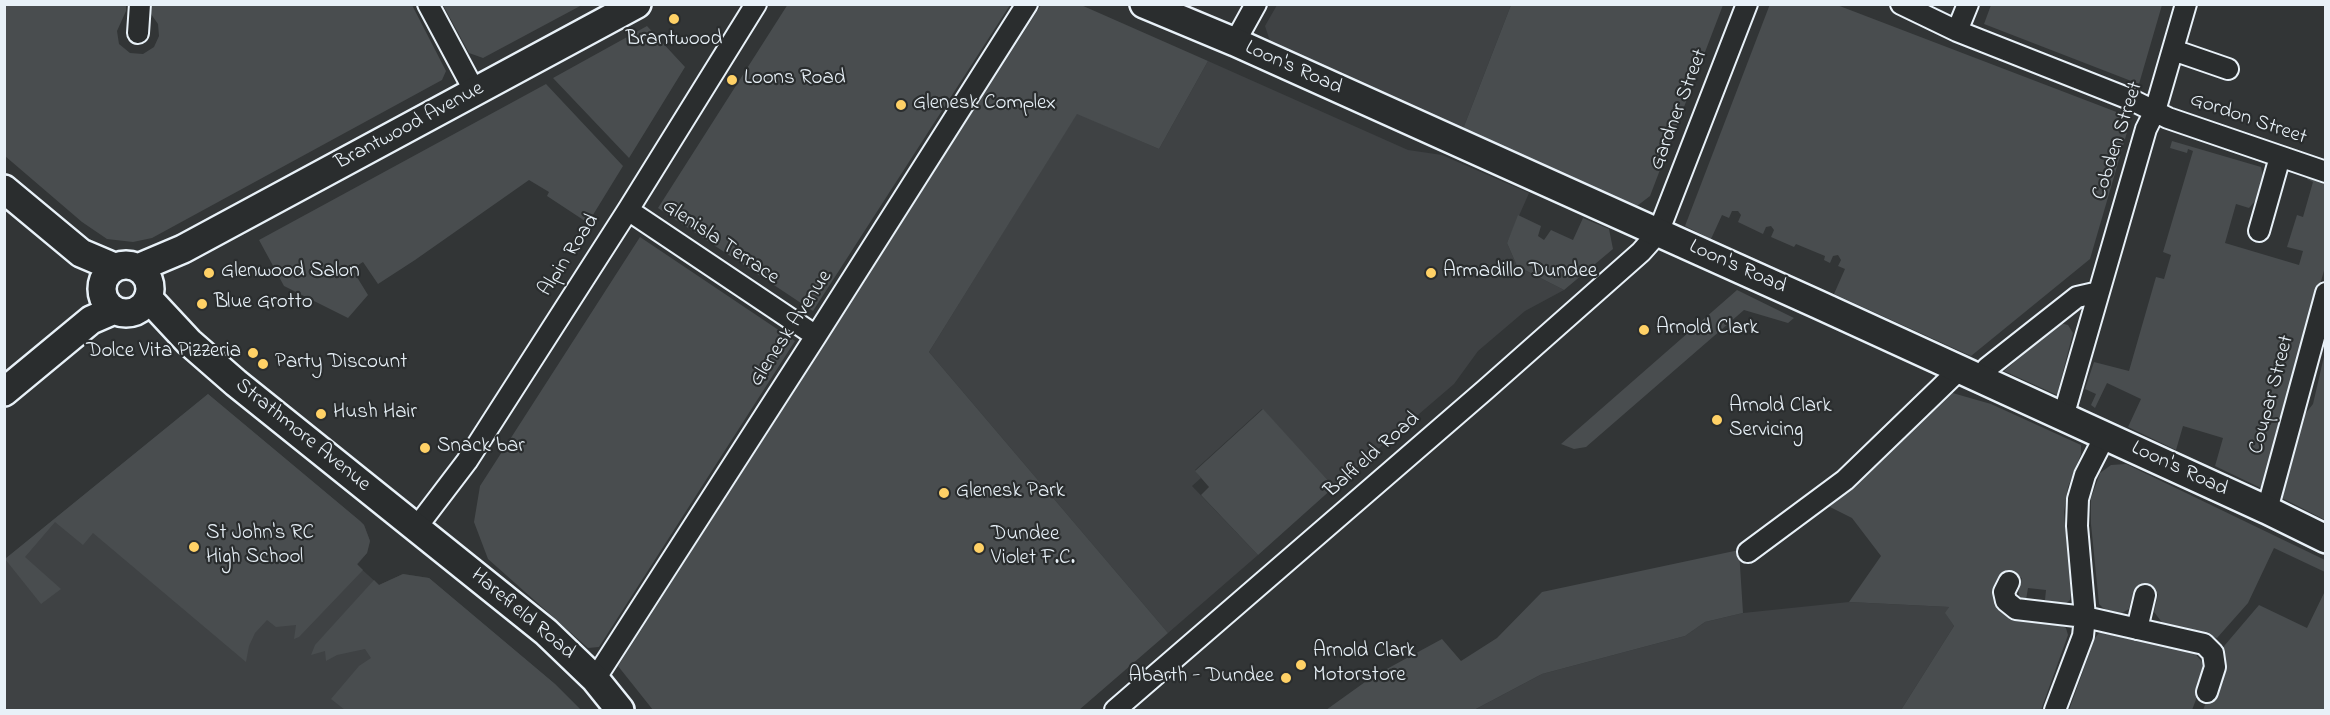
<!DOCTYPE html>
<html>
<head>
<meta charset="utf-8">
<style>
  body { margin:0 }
  #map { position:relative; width:2330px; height:715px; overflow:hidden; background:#323536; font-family:"Indie Flower",sans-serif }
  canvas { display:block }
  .frame { position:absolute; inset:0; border:6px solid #e8f1f8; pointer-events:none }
</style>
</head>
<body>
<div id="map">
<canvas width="2330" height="715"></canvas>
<div class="frame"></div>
</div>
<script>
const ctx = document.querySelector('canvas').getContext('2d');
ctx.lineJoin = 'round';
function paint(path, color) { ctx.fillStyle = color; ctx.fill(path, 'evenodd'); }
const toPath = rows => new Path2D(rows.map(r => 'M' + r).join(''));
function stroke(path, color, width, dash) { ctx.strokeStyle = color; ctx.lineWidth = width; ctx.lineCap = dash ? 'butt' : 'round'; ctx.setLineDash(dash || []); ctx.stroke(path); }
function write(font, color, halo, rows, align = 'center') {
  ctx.font = font + ' "Indie Flower",sans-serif'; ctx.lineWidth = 4.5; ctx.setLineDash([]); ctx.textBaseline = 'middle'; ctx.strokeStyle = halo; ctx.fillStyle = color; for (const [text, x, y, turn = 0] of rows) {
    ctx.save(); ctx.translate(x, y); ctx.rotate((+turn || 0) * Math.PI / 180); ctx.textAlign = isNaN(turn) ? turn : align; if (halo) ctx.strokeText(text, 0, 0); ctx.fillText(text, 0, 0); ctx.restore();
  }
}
const built = toPath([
  [1277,5,1511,5,1463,129,1270,41,1265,26],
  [1208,61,1408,150,1442,155,1529,193,1507,243,1517,266,1564,290,1525,311,1478,351,1454,384,1334,487,1262,409,1195,470,1201,478,1192,486,1258,555,1168,633,929,352,1077,113,1159,149],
  [208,394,360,521,364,525,370,541,367,553,357,565,379,585,403,574,429,578,555,684,581,710,5,710,5,559],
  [1849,602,1949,607,1946,614,1954,626,1901,710,1474,710,1542,674,1685,636,1705,622,1743,613]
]);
const green = toPath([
  [5,4,126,5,126,11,117,31,119,44,130,53,143,54,154,47,159,36,158,24,151,14,152,5,412,5,446,71,442,80,152,238,133,242,107,239,82,222,5,156],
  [788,4,1010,5,813,311,658,208],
  [1770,4,1837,5,2127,116,2130,122,2090,259,1971,356,1834,294,1845,269,1838,266,1841,260,1838,255,1833,256,1830,263,1824,260,1825,256,1796,244,1794,247,1771,237,1774,230,1771,226,1766,227,1763,234,1738,222,1741,215,1738,211,1732,211,1729,218,1722,215,1711,239,1685,226],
  [443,5,582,5,483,58,469,53],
  [1041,5,1081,5,1208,61,1159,149,1077,114,929,352,1168,633,1079,710,653,710,618,666],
  [1511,5,1723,5,1650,196,1637,206,1463,129],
  [1991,5,1991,4,2162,5,2139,84,1984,24],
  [647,26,685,67,629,158,553,78],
  [546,84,623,166,588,223,547,196,549,192,529,180,415,260,378,284,363,262,352,269,368,295,348,318,284,286,259,240],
  [2172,141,2261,167,2263,177,2256,200,2249,208,2236,204,2225,243,2299,265,2303,251,2287,247,2297,215,2303,217,2313,182,2307,179,2308,176,2325,181,2325,267,2263,489,2215,466,2223,438,2183,426,2176,450,2128,427,2141,399,2107,383,2095,408,2091,405,2096,394,2085,389,2094,362,2129,371,2156,277,2164,279,2171,255,2163,252,2193,151,2188,149,2187,153,2170,148],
  [1518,215,1541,226,1538,236,1544,240,1551,230,1573,240,1583,218,1609,229,1613,249,1564,290,1517,266,1507,243],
  [640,237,795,341,599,647,588,648,488,559,474,522,480,486],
  [1737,290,1794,318,1788,323,1744,310,1586,447,1574,449,1561,444],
  [2060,323,2068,325,2073,333,2057,395,2004,371],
  [2325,352,2325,520,2280,497,2298,423,2313,404],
  [1949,392,1991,404,2081,445,2081,454,2068,487,2064,512,2071,595,2070,600,2065,604,2045,600,2046,590,2028,588,2026,600,2020,599,2018,589,2022,578,2001,575,1995,587,1994,597,1998,609,2009,618,2059,624,2066,628,2068,635,2041,710,1901,710,1954,626,1945,613,1949,607,1849,602,1881,556,1852,518,1826,505],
  [208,394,360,521,364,525,370,541,367,553,357,564,363,570,299,637,294,639,296,625,276,627,267,620,255,633,249,646,246,662,93,533,83,545,55,522,25,557,61,589,41,604,5,559],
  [1263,409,1334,487,1258,555,1201,495,1209,487,1195,471],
  [2126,464,2325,560,2325,572,2274,548,2248,603,2217,638,2164,625,2154,612,2158,594,2134,589,2129,609,2122,613,2112,613,2103,608,2099,604,2091,524,2091,498,2100,473,2111,465],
  [1739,550,1743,613,1705,622,1685,636,1542,674,1474,710,1326,710,1372,677,1442,639,1461,661,1497,638,1542,592],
  [403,574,429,578,555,684,581,710,345,710,331,699,359,666,371,658,365,649,337,655,326,661,325,651,311,655,315,645,374,580,379,585],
  [2325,591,2325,710,2203,710,2222,662,2219,652,2259,605,2307,628],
  [2105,631,2193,651,2203,663,2205,676,2192,710,2069,710,2095,638,2099,633]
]);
const street = toPath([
  [428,4,475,92],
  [1901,4,1957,31,2132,100,2168,118,2326,172],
  [1957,31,1968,4],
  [138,33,140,4],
  [1235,42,1256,4],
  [2173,50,2228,69],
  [628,210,816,336],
  [2259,231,2280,157],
  [1983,379,1987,368,2077,297,2099,292],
  [2063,417,2146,129,2155,111,2186,4],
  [2105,436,2085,475,2078,499,2077,526,2085,617,2204,644,2213,653,2215,667,2207,692],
  [2267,510,2326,293],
  [416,528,467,461,628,210,756,4],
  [1748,552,1845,480,1960,369],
  [2009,582,2004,592,2006,601,2016,609,2085,617,2083,636,2055,710],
  [2137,629,2145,595],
  [595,679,816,336,1027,4],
  [1115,710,1485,390,1641,252,1658,233,1747,4]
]);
const secondary = toPath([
  [1144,4,1235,42,1817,304,2267,510,2326,539],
  [4,189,81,253,114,267],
  '102 289a24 24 0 1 1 48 0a24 24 0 1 1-48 0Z',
  [138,268,183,249,637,4],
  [148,298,189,342,236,383,546,632,595,679,620,710],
  [4,392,91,320,114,310]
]);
const markers = [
  [674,19,6,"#ffd166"],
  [732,80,6,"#ffd166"],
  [901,105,6,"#ffd166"],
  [209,273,6,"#ffd166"],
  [1431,273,6,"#ffd166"],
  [202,304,6,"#ffd166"],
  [1644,330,6,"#ffd166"],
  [253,353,6,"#ffd166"],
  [263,364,6,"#ffd166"],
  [321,414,6,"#ffd166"],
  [1717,420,6,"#ffd166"],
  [425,448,6,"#ffd166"],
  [944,493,6,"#ffd166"],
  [194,547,6,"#ffd166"],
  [979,548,6,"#ffd166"],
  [1301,665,6,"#ffd166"],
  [1286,678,6,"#ffd166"]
];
const poiNames = [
  ["Brantwood",674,41,"center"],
  ["Loons Road",744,80],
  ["Glenesk Complex",913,105],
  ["Glenwood Salon",221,273],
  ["Armadillo Dundee",1443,273],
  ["Blue Grotto",214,304],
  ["Arnold Clark",1656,330],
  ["Dolce Vita Pizzeria",241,353,"right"],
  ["Party Discount",275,364],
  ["Arnold Clark",1729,408],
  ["Servicing",1729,432],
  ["Hush Hair",333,414],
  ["Snack bar",437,448],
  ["Glenesk Park",956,493],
  ["St John's RC",206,535],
  ["High School",206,559],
  ["Dundee",991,536],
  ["Violet F.C.",991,560],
  ["Arnold Clark",1313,653],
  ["Motorstore",1313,677],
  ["Abarth - Dundee",1274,678,"right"]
];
const streetNames = [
  ["Loon's Road",1293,69,24],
  ["Gardner Street",1680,110,-69],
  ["Gordon Street",2248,120,19],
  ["Brantwood Avenue",410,127,-28],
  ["Cobden Street",2119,141,-72],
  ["Glenisla Terrace",720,243,34],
  ["Alpin Road",570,256,-57],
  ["Loon's Road",1737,268,24],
  ["Glenesk Avenue",792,329,-57],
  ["Coupar Street",2273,395,-75],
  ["Strathmore Avenue",302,436,39],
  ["Balfield Road",1373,456,-41],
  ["Loon's Road",2179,470,25],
  ["Harefield Road",522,615,40]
];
paint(built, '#3f4244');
paint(green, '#494d4f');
stroke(street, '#e8f1f8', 24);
stroke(secondary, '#e8f1f8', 32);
stroke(street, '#2a2d2e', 20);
stroke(secondary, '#2a2d2e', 27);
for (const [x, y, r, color] of markers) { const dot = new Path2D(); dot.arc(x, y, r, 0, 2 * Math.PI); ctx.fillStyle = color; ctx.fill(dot); stroke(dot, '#2a2d2e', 2); }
write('21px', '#e8f1f8', '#2a2d2e', poiNames, 'left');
write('21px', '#e8f1f8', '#2a2d2e', streetNames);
</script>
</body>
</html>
